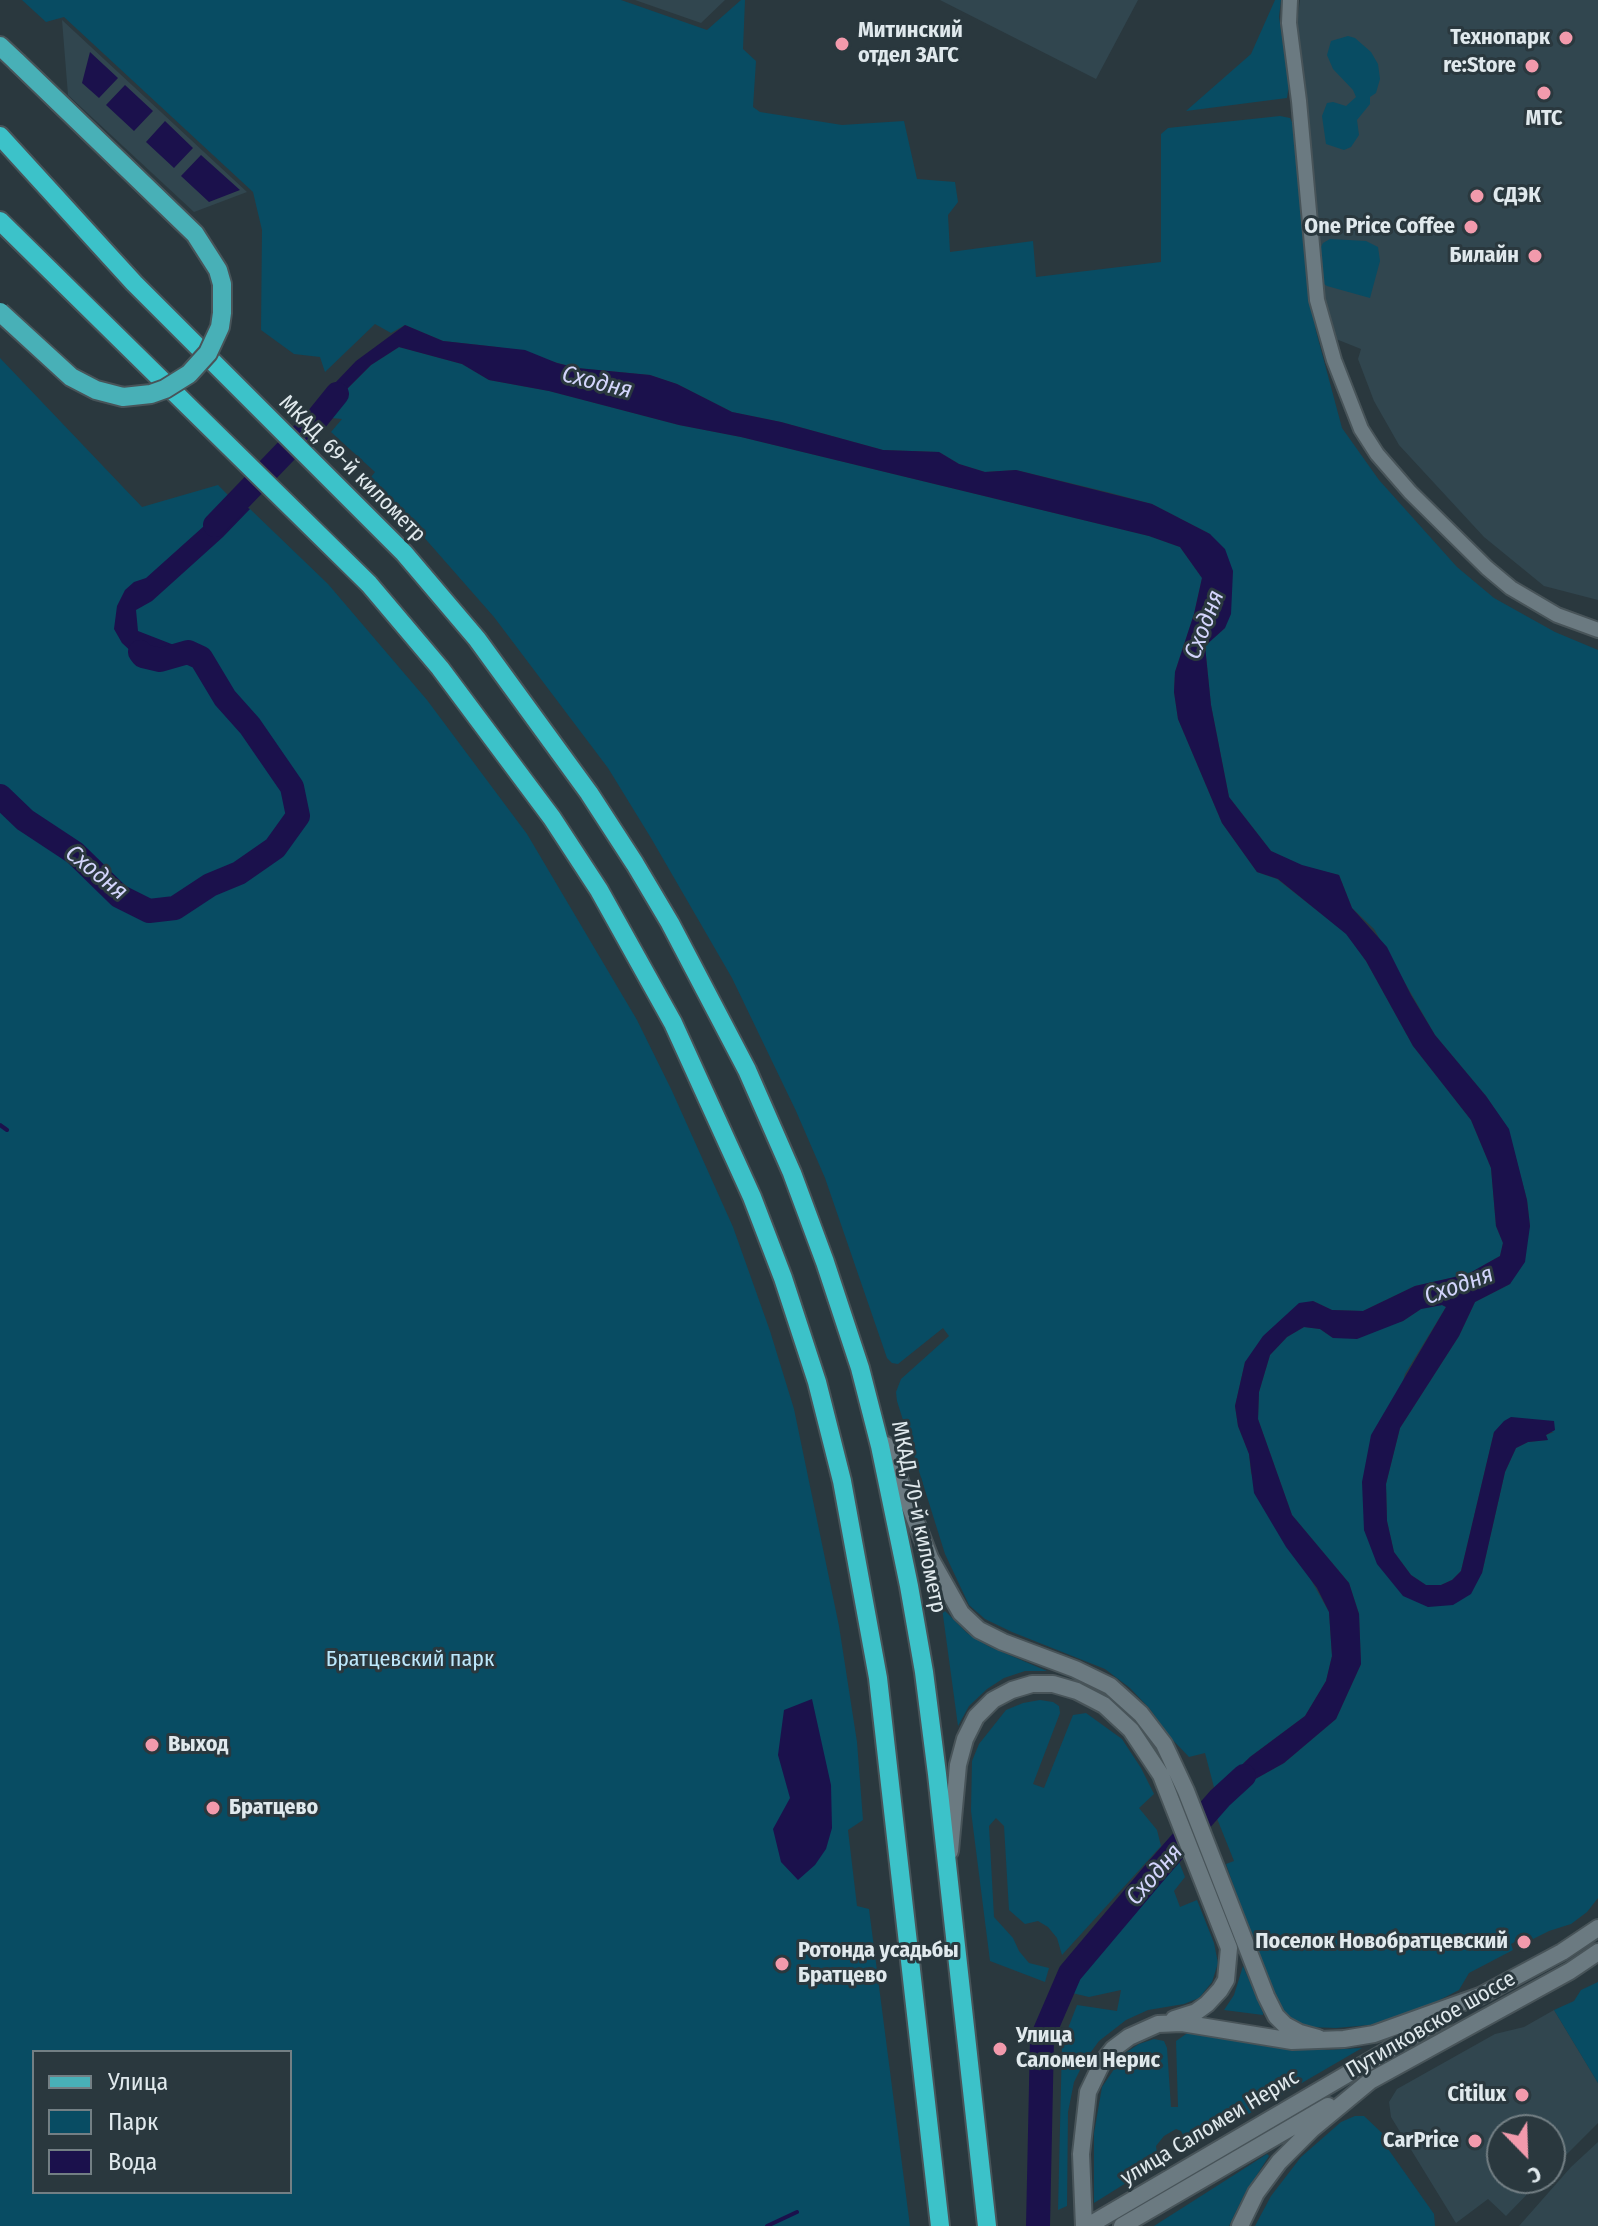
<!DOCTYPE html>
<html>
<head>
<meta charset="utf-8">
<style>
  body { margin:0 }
  #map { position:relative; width:1598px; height:2226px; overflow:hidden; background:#2a383e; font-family:"Fira Sans Condensed",sans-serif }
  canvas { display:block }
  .legend { position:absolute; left:32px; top:2050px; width:260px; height:144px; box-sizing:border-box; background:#2a383e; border:2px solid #737f84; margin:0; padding:10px 14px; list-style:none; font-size:24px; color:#e0e9ed }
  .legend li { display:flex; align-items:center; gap:16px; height:40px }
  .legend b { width:40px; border:2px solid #737f84 }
  .north { position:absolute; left:1486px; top:2114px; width:80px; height:80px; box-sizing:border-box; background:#2a383e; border:2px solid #737f84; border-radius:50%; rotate:157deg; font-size:22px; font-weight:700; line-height:32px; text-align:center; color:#e0e9ed }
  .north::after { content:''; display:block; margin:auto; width:28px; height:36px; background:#f29aac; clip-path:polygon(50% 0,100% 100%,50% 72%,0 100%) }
</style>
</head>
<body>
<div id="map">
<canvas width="1598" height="2226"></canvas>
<ul class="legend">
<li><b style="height:10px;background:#48b0b7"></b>Улица</li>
<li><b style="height:22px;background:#084c63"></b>Парк</li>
<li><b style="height:22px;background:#1b114c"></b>Вода</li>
</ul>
<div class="north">С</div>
</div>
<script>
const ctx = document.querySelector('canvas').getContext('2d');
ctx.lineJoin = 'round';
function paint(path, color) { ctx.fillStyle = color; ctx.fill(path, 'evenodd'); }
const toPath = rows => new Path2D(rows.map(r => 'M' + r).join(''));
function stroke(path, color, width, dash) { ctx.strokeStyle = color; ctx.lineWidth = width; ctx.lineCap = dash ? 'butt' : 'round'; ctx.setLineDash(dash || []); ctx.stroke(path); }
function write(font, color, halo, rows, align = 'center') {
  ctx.font = font + ' "Fira Sans Condensed",sans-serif'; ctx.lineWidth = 6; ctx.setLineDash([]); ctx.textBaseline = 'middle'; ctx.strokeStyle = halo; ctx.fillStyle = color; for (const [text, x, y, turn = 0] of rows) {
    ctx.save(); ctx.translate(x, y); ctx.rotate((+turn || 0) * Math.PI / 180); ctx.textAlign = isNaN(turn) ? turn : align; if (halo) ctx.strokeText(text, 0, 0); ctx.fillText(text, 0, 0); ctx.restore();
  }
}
const built = toPath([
  [635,0,725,0,701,23],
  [940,0,1138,0,1096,79],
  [1300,0,1598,0,1598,600,1544,586,1484,537,1399,445,1374,401,1358,359,1361,349,1336,339,1321,299,1296,30],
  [62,20,247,192,194,212,68,95],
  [1554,2010,1598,2083,1598,2123,1550,2171,1550,2130,1502,2130,1502,2178,1543,2178,1506,2216,1488,2199,1456,2223,1391,2117,1389,2102,1397,2089,1495,2034,1524,2027],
  [1598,2142,1598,2226,1519,2226,1571,2167]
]);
const green = toPath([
  [22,0,621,0,707,30,741,0,745,0,743,49,756,61,753,107,760,112,842,125,904,121,917,179,955,182,958,202,948,215,950,252,1033,241,1036,277,1161,262,1161,134,1168,128,1280,116,1290,118,1294,126,1307,280,1316,331,1342,428,1379,480,1457,567,1494,598,1555,632,1598,650,1598,1898,1587,1912,1571,1924,1549,1931,1529,1941,1526,1936,1511,1944,1513,1950,1469,1973,1459,1990,1422,2009,1380,2024,1336,2028,1309,2027,1294,2021,1282,2011,1267,1982,1226,1864,1234,1861,1216,1816,1250,1782,1284,1763,1336,1719,1361,1664,1359,1614,1349,1583,1292,1515,1258,1419,1259,1392,1270,1355,1287,1337,1304,1327,1320,1329,1333,1338,1403,1321,1421,1309,1442,1305,1446,1307,1405,1374,1364,1530,1428,1607,1482,1573,1505,1472,1516,1448,1528,1442,1547,1440,1546,1435,1554,1432,1494,1432,1461,1571,1452,1580,1441,1585,1426,1585,1411,1575,1394,1552,1387,1521,1386,1484,1400,1428,1459,1336,1475,1302,1510,1284,1530,1226,1527,1200,1508,1129,1486,1096,1435,1035,1374,929,1352,908,1339,875,1302,866,1271,851,1229,797,1211,705,1205,646,1225,628,1210,534,1152,504,1107,492,1016,470,985,472,959,464,939,452,883,450,781,422,732,412,677,384,650,375,577,368,497,347,443,341,405,325,391,333,375,324,325,372,320,357,294,354,261,330,262,230,253,192,64,17,46,22],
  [1275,0,1281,0,1279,17,1289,85,1287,98,1186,111,1251,54],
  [1348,36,1355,38,1371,52,1378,64,1380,79,1376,93,1370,97,1370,104,1357,120,1359,135,1351,147,1344,150,1326,144,1322,116,1327,103,1333,102,1346,106,1356,97,1353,90,1333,69,1327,55,1331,41],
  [1330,239,1366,241,1378,247,1380,261,1370,298,1327,286,1321,282,1318,253,1323,243],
  [399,347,462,364,489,380,549,391,679,425,741,437,1149,536,1180,547,1202,578,1194,614,1175,672,1174,692,1178,719,1222,823,1257,872,1277,879,1347,934,1366,961,1413,1046,1471,1120,1491,1168,1496,1226,1503,1243,1500,1256,1468,1274,1415,1286,1363,1311,1332,1310,1313,1301,1245,1362,1235,1406,1238,1426,1249,1454,1251,1473,1329,1612,1332,1656,1326,1681,1305,1716,1250,1757,1215,1791,1205,1753,1189,1757,1169,1736,1150,1709,1130,1688,1105,1669,1012,1632,985,1619,969,1605,945,1554,897,1401,896,1392,901,1379,949,1336,943,1328,898,1364,892,1363,887,1358,825,1178,796,1111,732,978,651,838,608,768,494,617,371,477,375,472,331,432,342,419,332,418,322,424,341,395,371,365],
  [0,358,142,507,218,485,233,500,250,509,328,584,427,700,527,834,637,1020,672,1091,733,1227,770,1331,794,1409,839,1626,857,1742,863,1820,848,1830,857,1906,869,1909,910,2226,0,2226],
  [34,2052,290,2052,290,2192,34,2192],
  [942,1608,967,1633,988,1646,1047,1671,1025,1671,1004,1678,987,1689,969,1706,958,1726],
  [1040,1700,1053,1702,1059,1706,1060,1713,1033,1784,1044,1788,1073,1715,1086,1713,1122,1739,1141,1768,1154,1794,1139,1808,1157,1830,1161,1846,1062,1955,1057,1938,1048,1927,1038,1921,1025,1924,1009,1910,1004,1826,996,1818,989,1826,994,1917,1013,1938,1019,1951,1029,1963,1049,1968,1045,1982,990,1961,971,1811,972,1761,979,1744,1006,1710,1023,1703],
  [1179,1862,1185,1877,1174,1891,1180,1907,1197,1900,1214,1943,1218,1963,1212,1982,1199,1998,1184,2004,1148,2010,1126,2020,1099,2041,1085,2060,1074,2082,1068,2112,1067,2206,1058,2210,1062,2044,1077,2005,1117,2011,1121,1990,1089,1997,1072,1993,1083,1974],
  [1243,1966,1263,2013,1263,2015,1224,2010,1234,1995],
  [1598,1982,1598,2083,1554,2010,1574,2001,1581,1990],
  [1189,2032,1327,2050,1362,2048,1190,2148,1181,2131,1176,2129,1164,2136,1156,2146,1158,2163,1094,2203,1094,2133,1102,2087,1125,2053,1139,2044,1154,2039,1164,2041,1167,2048,1171,2107,1178,2107,1176,2041],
  [1355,2116,1364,2116,1382,2133,1386,2146,1434,2214,1435,2226,1255,2226,1271,2196,1301,2157,1341,2122],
  [1267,2154,1269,2156,1244,2195,1229,2226,1154,2226]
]);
const water = toPath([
  [90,52,118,78,99,98,82,83],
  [125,85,153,111,134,131,106,105],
  [165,121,193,148,174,168,146,142],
  [201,155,240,190,209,202,181,176],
  [405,325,443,341,525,350,557,363,577,368,650,375,677,384,732,412,781,422,883,450,939,452,959,464,985,472,1016,470,1152,504,1210,534,1225,549,1233,571,1231,614,1225,628,1205,646,1211,705,1229,797,1271,851,1302,865,1339,875,1352,908,1387,947,1411,995,1435,1035,1486,1096,1509,1129,1527,1200,1530,1226,1525,1262,1510,1284,1475,1302,1459,1336,1400,1428,1386,1484,1387,1521,1394,1552,1411,1575,1426,1585,1441,1585,1452,1580,1461,1571,1494,1432,1504,1421,1511,1417,1554,1421,1555,1430,1546,1435,1548,1440,1528,1442,1516,1448,1505,1472,1482,1573,1471,1594,1453,1605,1428,1607,1403,1596,1377,1564,1364,1530,1362,1482,1371,1435,1446,1307,1442,1305,1421,1309,1403,1321,1357,1339,1333,1338,1320,1329,1304,1327,1287,1337,1270,1355,1259,1392,1258,1419,1292,1515,1349,1583,1359,1614,1361,1664,1336,1719,1284,1763,1250,1782,1226,1807,1215,1791,1250,1757,1305,1716,1326,1681,1332,1656,1329,1612,1317,1588,1286,1547,1254,1493,1249,1454,1238,1426,1235,1406,1245,1362,1263,1336,1299,1303,1313,1301,1332,1310,1363,1311,1415,1286,1468,1274,1500,1256,1503,1243,1496,1226,1491,1168,1471,1120,1413,1046,1366,961,1346,934,1278,879,1257,872,1222,823,1178,719,1174,692,1175,672,1194,614,1202,578,1180,547,1149,536,741,437,679,425,549,391,489,380,462,364,399,347,371,365,341,395,322,424,316,420,311,415,335,383,356,361],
  [233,500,250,509,223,537,152,601,136,610,138,631,174,645,167,665,136,656,122,643,114,629,117,606,125,590,134,582,146,578],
  [812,1699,831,1785,832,1828,826,1849,815,1865,798,1880,781,1862,773,1829,790,1798,778,1755,784,1710]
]);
const stream = toPath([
  [0,806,2,798],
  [0,1125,7,1130],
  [767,2226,797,2212]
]);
const river = toPath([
  [215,525,316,420,337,394],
  [0,796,25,820,75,853,119,896,149,911,175,908,210,885,239,873,275,848,298,816,292,787,250,726,225,698,201,658,188,652,160,660,143,656,140,652],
  [1038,2226,1042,2038,1070,1973,1156,1871,1220,1798,1244,1776]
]);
const tertiary = toPath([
  [1290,0,1289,23,1299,101,1317,300,1334,360,1361,429,1377,454,1410,492,1487,568,1511,588,1557,615,1598,630]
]);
const secondary = toPath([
  [886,1445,930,1558,961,1613,979,1630,1003,1642,1075,1669,1110,1686,1141,1714,1164,1744,1186,1791,1266,1996,1276,2016,1285,2025,1300,2033,1318,2038],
  [950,1851,958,1765,965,1739,976,1717,993,1700,1012,1690,1032,1684,1053,1684,1077,1691,1104,1705,1131,1730,1161,1775,1229,1948,1226,1980,1220,1990,1207,2004,1196,2012,1174,2019],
  [1084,2226,1081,2154,1088,2092,1102,2063,1113,2049,1129,2037,1158,2024,1182,2023,1292,2041,1344,2039,1374,2034,1480,1996,1562,1952,1598,1928],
  [1088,2226,1445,2017],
  [1122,2226,1328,2106],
  [1240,2226,1256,2193,1279,2162,1312,2129,1370,2081,1570,1971,1598,1952]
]);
const primary = toPath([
  [0,46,17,62]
]);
const trunk = toPath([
  [0,136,134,283,404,553,477,639,589,793,635,864,670,923,747,1070,792,1173,825,1262,860,1368,880,1446,909,1586,924,1672,937,1774,987,2226],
  [0,221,369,584,440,668,552,818,599,890,673,1023,752,1197,783,1278,817,1382,842,1481,878,1678,940,2226]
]);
const primaryBridge = toPath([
  [0,312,71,377,96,390,123,397,151,394,165,389,189,374,208,353,220,327,222,313,222,284,218,270,195,234,17,62]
]);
const markers = [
  [1566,38,8,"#f29aac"],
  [842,44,8,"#f29aac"],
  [1532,66,8,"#f29aac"],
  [1544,93,8,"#f29aac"],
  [1477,196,8,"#f29aac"],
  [1471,227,8,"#f29aac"],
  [1535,256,8,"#f29aac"],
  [152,1745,8,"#f29aac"],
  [213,1808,8,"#f29aac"],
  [1524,1942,8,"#f29aac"],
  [782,1964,8,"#f29aac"],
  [1000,2049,8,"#f29aac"],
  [1522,2095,8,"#f29aac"],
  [1475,2141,8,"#f29aac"]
];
const poiNames = [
  ["Митинский",858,31,"left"],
  ["отдел ЗАГС",858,56,"left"],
  ["Технопарк",1550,38],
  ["re:Store",1516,66],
  ["МТС",1544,119,"center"],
  ["СДЭК",1493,196,"left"],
  ["One Price Coffee",1455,227],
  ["Билайн",1519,256],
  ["Выход",168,1745,"left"],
  ["Братцево",229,1808,"left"],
  ["Поселок Новобратцевский",1508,1942],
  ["Ротонда усадьбы",798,1951,"left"],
  ["Братцево",798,1976,"left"],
  ["Улица",1016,2036,"left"],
  ["Саломеи Нерис",1016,2061,"left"],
  ["Citilux",1506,2095],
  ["CarPrice",1459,2141]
];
const streetNames = [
  ["МКАД, 69-й километр",352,469,45],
  ["МКАД, 70-й километр",918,1517,78],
  ["Путилковское шоссе",1431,2025,-30],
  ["улица Саломеи Нерис",1210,2128,-31]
];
const parkNames = [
  ["Братцевский парк",410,1660]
];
const waterNames = [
  ["Сходня",597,383,14],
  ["Сходня",1205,625,-69],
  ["Сходня",96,873,39],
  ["Сходня",1459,1286,-20],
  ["Сходня",1155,1875,-49]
];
paint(built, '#31464f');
paint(green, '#084c63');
paint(water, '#1b114c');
stroke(stream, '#1b114c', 4);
stroke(river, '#1b114c', 24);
stroke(tertiary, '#485459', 18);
stroke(secondary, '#485459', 20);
stroke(primary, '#485459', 22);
stroke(trunk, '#485459', 22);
stroke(tertiary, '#6b7a81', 14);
stroke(secondary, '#6b7a81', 16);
stroke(primary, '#48b0b7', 18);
stroke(trunk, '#3cc2c9', 18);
stroke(primaryBridge, '#485459', 22, []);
stroke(primaryBridge, '#48b0b7', 18);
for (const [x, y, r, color] of markers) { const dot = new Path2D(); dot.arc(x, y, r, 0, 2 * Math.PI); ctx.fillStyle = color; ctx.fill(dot); stroke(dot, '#2a383e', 3); }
write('bold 22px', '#e0e9ed', '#2a383e', poiNames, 'right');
write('22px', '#e0e9ed', '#2a383e', streetNames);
write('22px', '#bce8fc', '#2a383e', parkNames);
write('italic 24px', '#d3d5fc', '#2a383e', waterNames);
</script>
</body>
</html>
